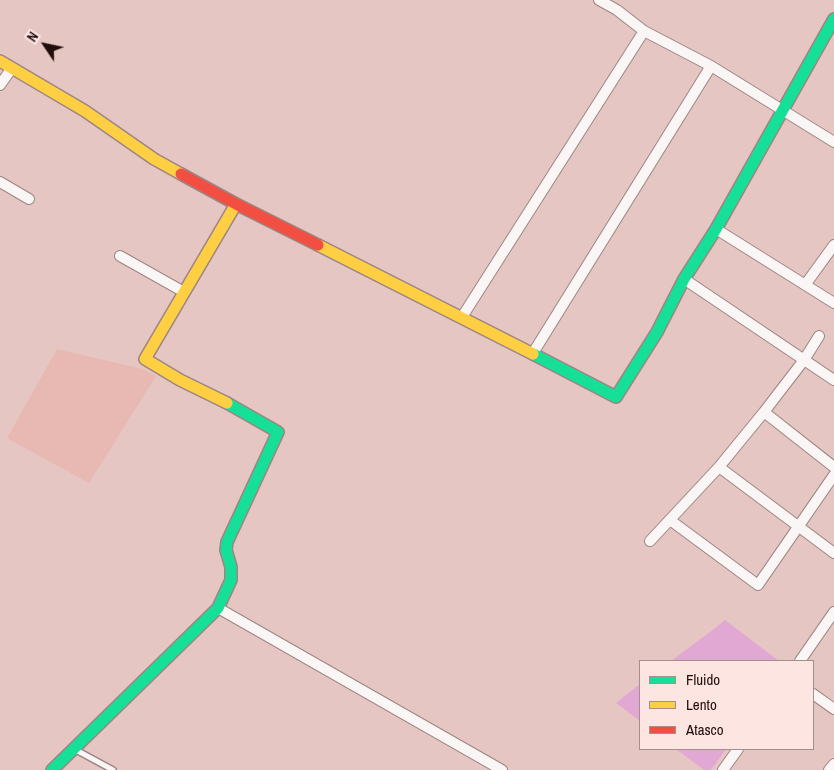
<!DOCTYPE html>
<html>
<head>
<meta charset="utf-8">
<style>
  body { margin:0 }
  #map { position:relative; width:834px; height:770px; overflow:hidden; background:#e5c6c3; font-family:"Archivo Narrow",sans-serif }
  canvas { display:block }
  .legend { position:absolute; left:639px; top:660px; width:175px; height:90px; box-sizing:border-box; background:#fde5e2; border:1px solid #a58f8c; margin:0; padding:6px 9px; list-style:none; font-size:15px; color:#200d0c }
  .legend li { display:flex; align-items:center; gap:10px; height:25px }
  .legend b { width:25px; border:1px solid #a58f8c }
  .north { position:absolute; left:20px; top:20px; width:50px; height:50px; -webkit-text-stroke:4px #fde5e2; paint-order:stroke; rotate:304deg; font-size:14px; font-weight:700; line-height:20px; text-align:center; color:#200d0c }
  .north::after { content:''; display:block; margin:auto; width:18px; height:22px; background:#200d0c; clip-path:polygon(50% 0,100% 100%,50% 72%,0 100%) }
</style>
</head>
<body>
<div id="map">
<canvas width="834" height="770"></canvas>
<ul class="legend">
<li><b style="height:6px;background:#16e098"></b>Fluido</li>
<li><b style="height:6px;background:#ffcf43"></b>Lento</li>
<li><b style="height:6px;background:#f24e42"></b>Atasco</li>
</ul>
<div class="north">N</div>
</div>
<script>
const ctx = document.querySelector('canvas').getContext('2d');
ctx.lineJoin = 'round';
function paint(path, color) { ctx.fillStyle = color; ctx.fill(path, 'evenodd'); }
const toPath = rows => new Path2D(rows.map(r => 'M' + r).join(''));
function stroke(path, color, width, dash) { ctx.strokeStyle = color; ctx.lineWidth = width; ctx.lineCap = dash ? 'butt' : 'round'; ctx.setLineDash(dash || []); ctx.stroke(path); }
const built = toPath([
  [57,349,142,369,156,376,89,483,7,438]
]);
const green = toPath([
  [725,620,779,661,671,661,714,629],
  [640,684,640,721,616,703],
  [676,749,726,749,711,770,704,770]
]);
const lane = toPath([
  [76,750,113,770]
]);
const street = toPath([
  [599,0,617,10,644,31,711,66,834,142],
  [0,85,12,68],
  [0,182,29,199],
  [716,229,834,303],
  [120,256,184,292],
  [684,279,834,380],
  [805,285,834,245],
  [462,317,644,31],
  [533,353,711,66],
  [764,412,834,467],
  [719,467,834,553],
  [670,520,758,585,834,475],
  [650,541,719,467,764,412,804,360,819,336],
  [218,608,502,770],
  [800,661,834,612],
  [813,694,834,709],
  [723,770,738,749],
  [829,770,834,764]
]);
const fast = toPath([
  [533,354,616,397,657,332,684,279,716,229,834,19],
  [52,770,218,608,231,580,231,567,226,550,227,542,278,432,227,403]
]);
const slow = toPath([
  [0,61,85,111,154,159,181,174],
  [318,245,533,354],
  [227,403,180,380,145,359,236,204]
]);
const jam = toPath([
  [181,174,236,204,318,245]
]);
paint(built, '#e8b8b2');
paint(green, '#e2a8d4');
stroke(lane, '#9c8583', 8);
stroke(street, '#9c8583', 12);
stroke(fast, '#9c8583', 14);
stroke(slow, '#9c8583', 14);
stroke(jam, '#9c8583', 14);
stroke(lane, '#fbf6f6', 5);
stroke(street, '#fbf6f6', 10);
stroke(fast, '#16e098', 11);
stroke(slow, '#ffcf43', 11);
stroke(jam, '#f24e42', 11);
</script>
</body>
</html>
